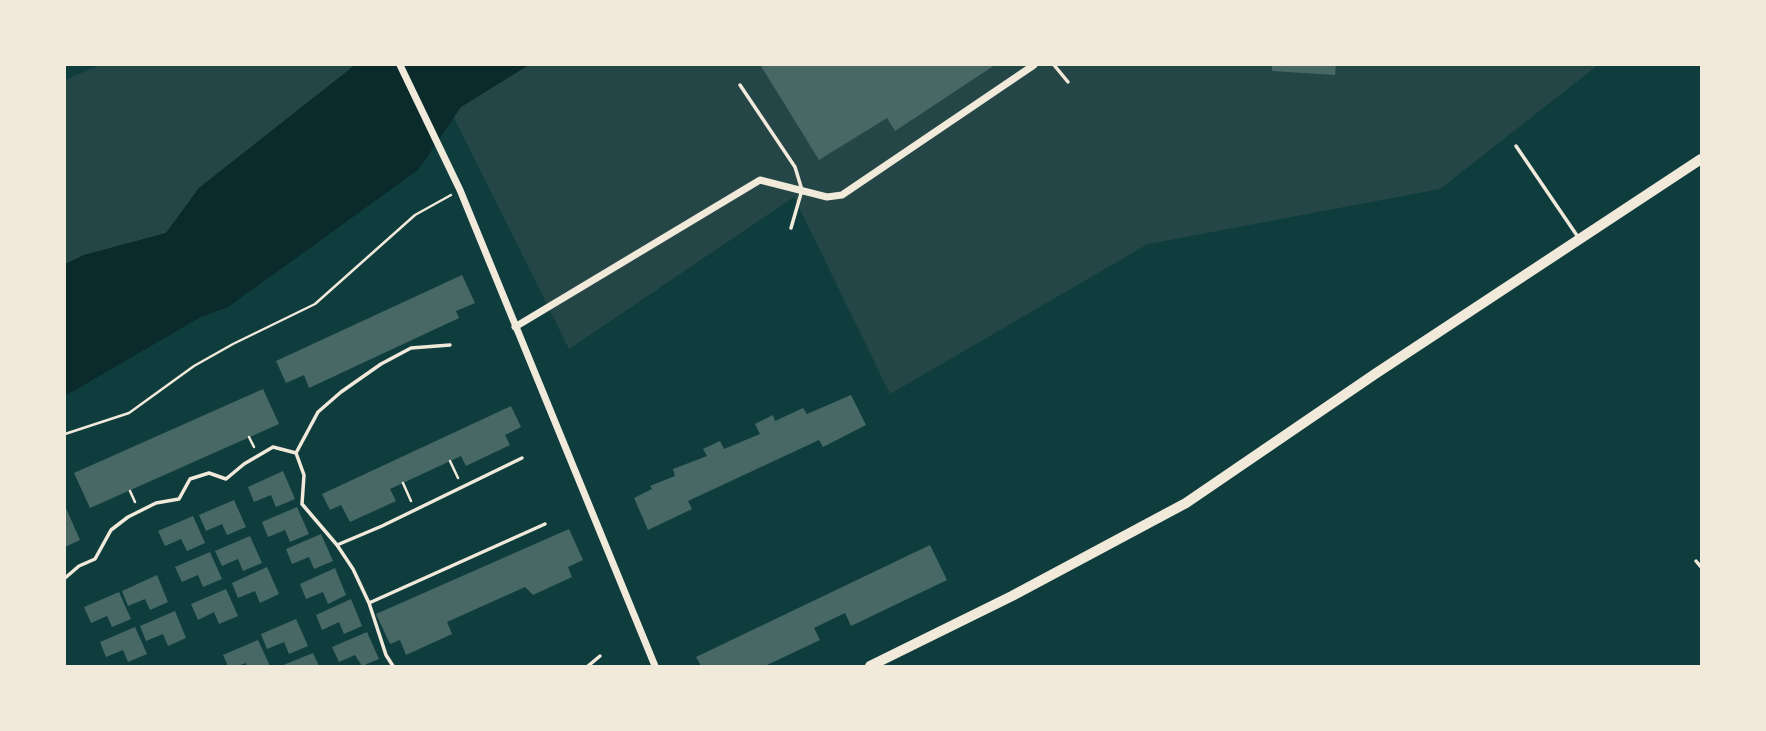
<!DOCTYPE html>
<html>
<head>
<meta charset="utf-8">
<style>
  body { margin:0 }
  #map { position:relative; width:1766px; height:731px; overflow:hidden; background:#0f3d3e; font-family:Roboto,sans-serif }
  canvas { display:block }
  .frame { position:absolute; inset:0; border:66px solid #f1e9da; pointer-events:none }
</style>
</head>
<body>
<div id="map">
<canvas width="1766" height="731"></canvas>
<div class="frame"></div>
</div>
<script>
const ctx = document.querySelector('canvas').getContext('2d');
ctx.lineJoin = 'round';
function paint(path, color) { ctx.fillStyle = color; ctx.fill(path, 'evenodd'); }
const toPath = rows => new Path2D(rows.map(r => 'M' + r).join(''));
function stroke(path, color, width, dash) { ctx.strokeStyle = color; ctx.lineWidth = width; ctx.lineCap = dash ? 'butt' : 'round'; ctx.setLineDash(dash || []); ctx.stroke(path); }
const green = toPath([
  [100,65,355,65,199,188,166,233,84,255,65,264,65,80],
  [428,65,1598,65,1440,189,1148,244,890,394,794,197,569,349]
]);
const water = toPath([
  [355,65,529,65,461,107,418,170,228,307,199,318,65,396,65,264,84,255,166,233,199,188]
]);
const building = toPath([
  [763,65,995,65,895,131,887,118,819,160,761,66],
  [1272,65,1336,65,1335,75,1272,71],
  [462,275,475,303,456,311,459,318,309,388,304,375,286,383,276,361],
  [263,389,279,424,90,508,74,473],
  [851,395,866,425,823,447,819,440,688,501,692,509,648,530,634,498,652,489,650,486,675,476,673,469,707,456,703,449,720,441,724,449,760,434,755,424,773,415,775,421,803,408,807,414],
  [511,406,521,427,505,435,510,445,466,466,461,456,390,489,396,501,350,522,341,505,330,510,322,494],
  [283,471,295,499,276,507,271,495,254,502,248,487],
  [234,500,246,527,227,535,222,524,206,531,199,515],
  [65,506,80,540,65,547],
  [297,507,309,534,290,542,285,530,268,537,262,522],
  [193,516,205,543,187,551,181,539,165,546,158,531],
  [569,529,583,560,568,567,572,577,533,595,525,587,447,622,452,634,406,655,400,640,390,644,376,614],
  [321,534,333,561,314,569,309,557,292,564,286,549],
  [250,536,262,563,243,571,238,559,222,566,215,551],
  [930,545,947,580,851,626,845,613,814,628,820,640,765,666,701,666,696,657],
  [210,552,222,579,203,587,198,575,182,582,175,567],
  [267,567,279,594,260,603,255,591,238,598,232,583],
  [335,568,346,595,328,604,323,592,306,599,300,584],
  [157,575,168,602,150,610,145,599,128,606,122,591],
  [226,589,238,616,219,624,214,612,198,620,191,604],
  [119,592,131,619,112,627,107,616,91,623,84,607],
  [351,599,362,626,344,634,339,622,322,630,316,615],
  [175,611,186,638,168,646,163,634,146,641,140,626],
  [296,619,308,646,289,654,284,642,267,649,261,634],
  [135,627,147,654,128,662,123,650,106,657,100,642],
  [367,632,379,659,362,666,355,655,339,662,332,647],
  [258,640,270,666,247,666,246,663,238,666,228,666,223,655],
  [313,653,319,666,281,666]
]);
const path = toPath([
  [65,434,129,413,194,366,233,344,315,304,415,215,451,195],
  [249,437,254,447],
  [450,461,458,478],
  [403,483,411,501],
  [130,491,135,502]
]);
const service = toPath([
  [1054,65,1068,82],
  [740,85,795,167,802,190,791,228],
  [1516,146,1578,237],
  [337,545,382,526,522,458],
  [1696,561,1701,567],
  [65,578,79,566,95,559,111,530,128,517,156,503,179,499,190,479,209,473,226,479,244,464,273,447,296,453],
  [369,603,545,524],
  [393,666,386,655,369,603,353,569,337,545,302,504,304,475,296,453,318,412,341,392,381,364,411,348,450,345],
  [588,666,600,656]
]);
const minor = toPath([
  [400,65,460,190,655,666],
  [515,327,760,180,827,197,842,195,1034,65]
]);
const tertiary = toPath([
  [870,666,1012,596,1186,503,1375,374,1701,159]
]);
paint(green, '#244646');
paint(water, '#0a2a2b');
paint(building, '#486865');
stroke(path, '#f1e9da', 2.5);
stroke(service, '#f1e9da', 3.5);
stroke(minor, '#f1e9da', 7);
stroke(tertiary, '#f1e9da', 10);
</script>
</body>
</html>
